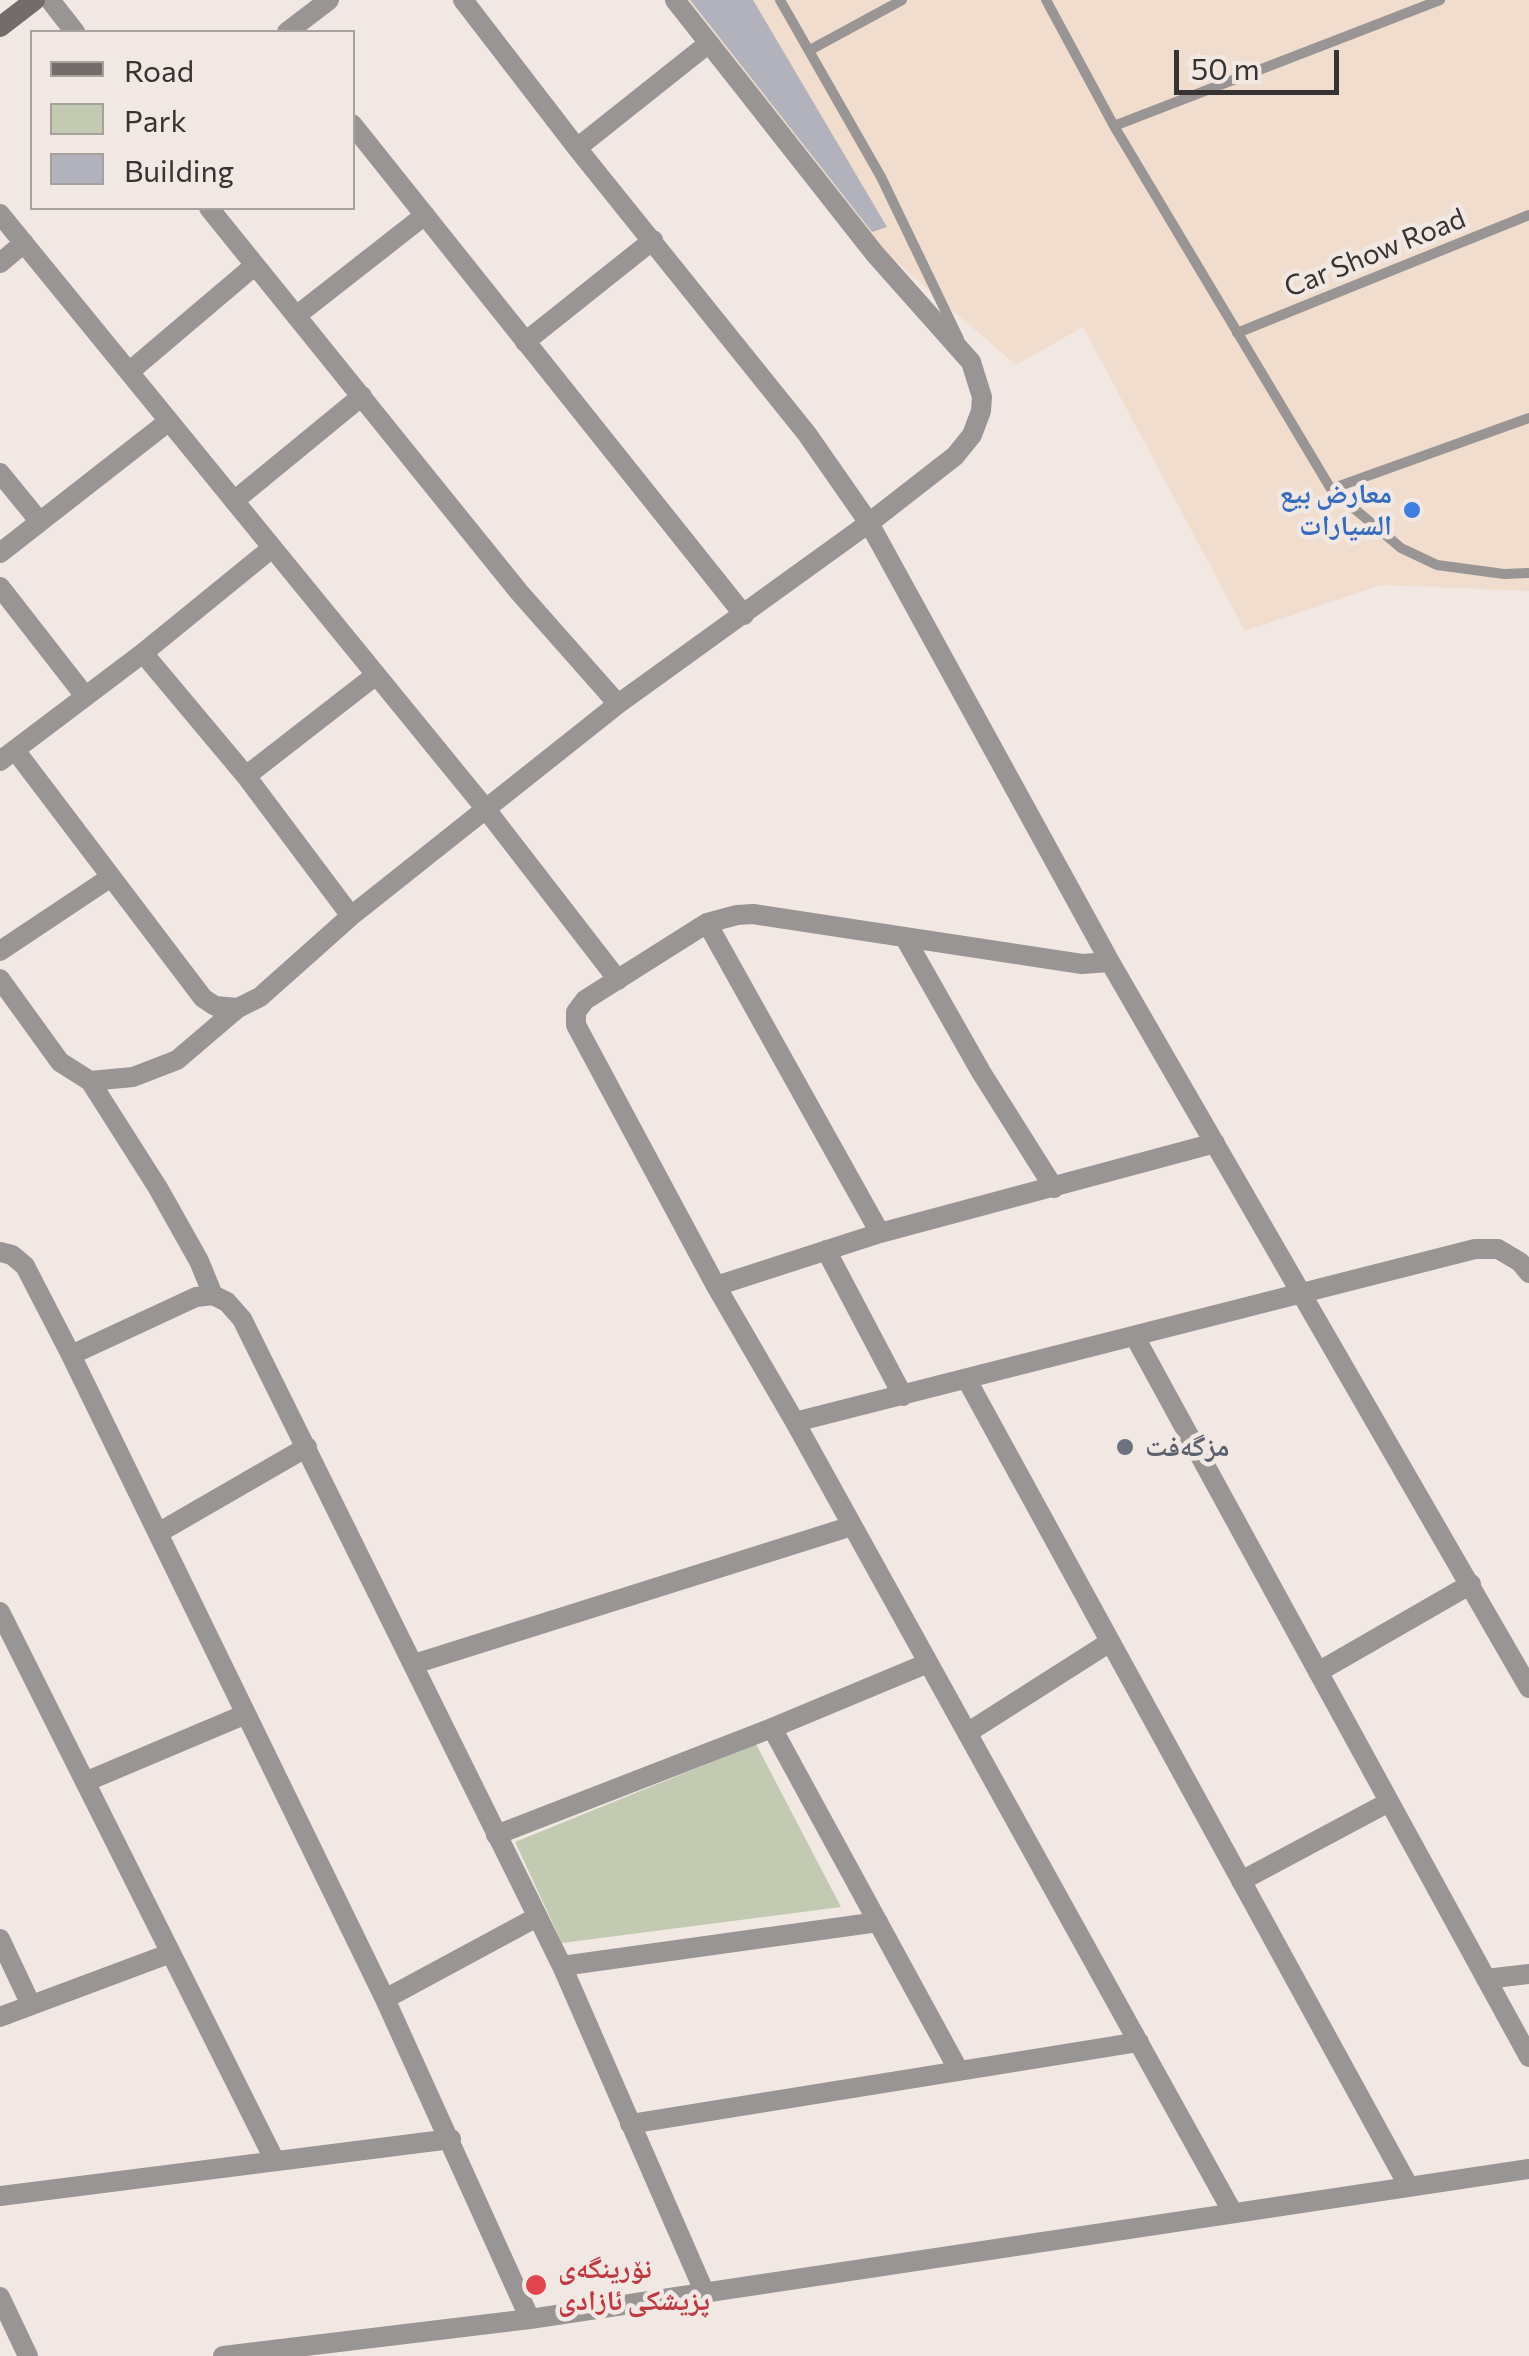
<!DOCTYPE html>
<html>
<head>
<meta charset="utf-8">
<style>
  body { margin:0 }
  #map { position:relative; width:1529px; height:2356px; overflow:hidden; background:#f2e8e3; font-family:Commissioner,sans-serif }
  canvas { display:block }
  .legend { position:absolute; left:30px; top:30px; width:325px; height:180px; box-sizing:border-box; background:#f2e8e3; border:2px solid #a7a09c; margin:0; padding:12px 18px; list-style:none; font-size:30px; color:#373332 }
  .legend li { display:flex; align-items:center; gap:20px; height:50px }
  .legend b { width:50px; border:2px solid #a7a09c }
  .scale { position:absolute; left:1174px; top:50px; width:165px; height:45px; box-sizing:border-box; border:5px solid #373332; border-top:0; padding-left:12px; font-size:30px; line-height:35px; white-space:nowrap; color:#373332; -webkit-text-stroke:8px #f2e8e3; paint-order:stroke }
</style>
</head>
<body>
<div id="map">
<canvas width="1529" height="2356"></canvas>
<ul class="legend">
<li><b style="height:12px;background:#736c6b"></b>Road</li>
<li><b style="height:28px;background:#c2cbb1"></b>Park</li>
<li><b style="height:28px;background:#b2b2bc"></b>Building</li>
</ul>
<div class="scale">50 m</div>
</div>
<script>
const ctx = document.querySelector('canvas').getContext('2d');
ctx.lineJoin = 'round';
function paint(path, color) { ctx.fillStyle = color; ctx.fill(path, 'evenodd'); }
const toPath = rows => new Path2D(rows.map(r => 'M' + r).join(''));
function stroke(path, color, width, dash) { ctx.strokeStyle = color; ctx.lineWidth = width; ctx.lineCap = dash ? 'butt' : 'round'; ctx.setLineDash(dash || []); ctx.stroke(path); }
function write(font, color, halo, rows, align = 'center') {
  ctx.font = font + ' Commissioner,"Noto Naskh Arabic",sans-serif'; ctx.lineWidth = 9; ctx.setLineDash([]); ctx.textBaseline = 'middle'; ctx.strokeStyle = halo; ctx.fillStyle = color; for (const [text, x, y, turn = 0] of rows) {
    ctx.save(); ctx.translate(x, y); ctx.rotate((+turn || 0) * Math.PI / 180); ctx.textAlign = isNaN(turn) ? turn : align; if (halo) ctx.strokeText(text, 0, 0); ctx.fillText(text, 0, 0); ctx.restore();
  }
}
const industrial = toPath([
  [683,0,1529,0,1529,591,1381,585,1245,631,1083,327,1016,365,873,242]
]);
const green = toPath([
  [756,1744,841,1907,562,1943,515,1842]
]);
const building = toPath([
  [690,0,753,0,887,227,872,232]
]);
const service = toPath([
  [780,0,881,177,959,339],
  [1046,0,1114,126,1331,489,1401,548,1437,565,1504,574,1529,573],
  [810,50,902,0],
  [1114,126,1440,0],
  [1237,333,1529,215],
  [1331,489,1529,418]
]);
const minor = toPath([
  [50,0,75,32],
  [463,0,577,148,807,434,869,523,1110,962,1529,1688],
  [287,32,329,0],
  [352,124,744,615],
  [577,148,709,43],
  [209,208,519,592,618,704],
  [0,214,485,808,618,980],
  [0,263,24,243],
  [296,316,425,215],
  [525,342,653,240],
  [129,372,254,266],
  [0,473,40,522],
  [234,501,362,396],
  [0,553,169,421],
  [0,587,85,696],
  [143,653,246,776,351,916],
  [15,750,203,998,215,1006,238,1008,260,997,351,916,618,704,869,523,955,456,972,435,981,411,982,397,971,362,875,254,675,0],
  [0,761,143,653,272,548],
  [246,776,376,675],
  [707,923,880,1233],
  [905,938,981,1072,1054,1188],
  [0,951,111,877],
  [1110,962,1082,964,753,914,737,915,707,923,585,1000,576,1012,576,1025,716,1286,795,1422,1233,2213],
  [0,979,60,1062,90,1081,133,1077,177,1060,238,1008],
  [90,1081,158,1188,199,1261,213,1295],
  [826,1250,903,1396],
  [0,1252,12,1255,25,1266,71,1355,385,1999,530,2319],
  [716,1286,880,1233,1215,1143],
  [1135,1337,1529,2057],
  [71,1355,196,1297,213,1295,227,1302,242,1319,562,1966,704,2291],
  [967,1380,1409,2187],
  [795,1422,1475,1249,1498,1249,1520,1262,1529,1273],
  [158,1533,307,1447],
  [0,1612,275,2161],
  [414,1664,852,1526],
  [1318,1672,1471,1584],
  [772,1728,959,2071],
  [967,1733,1110,1642],
  [85,1782,246,1714],
  [496,1835,772,1728,928,1663],
  [1241,1881,1389,1802],
  [0,1939,31,2005],
  [562,1966,878,1922],
  [1486,1979,1529,1974],
  [385,1999,537,1917],
  [0,2017,171,1953],
  [630,2124,1139,2042],
  [0,2196,451,2139],
  [0,2297,28,2356],
  [223,2356,530,2319,1529,2169]
]);
const secondary = toPath([
  [0,27,35,0]
]);
const markers = [
  [1412,510,10,"#3f7fe0"],
  [1125,1447,10,"#6b7280"],
  [536,2285,12,"#e0444e"]
];
const streetNames = [
  ["Car Show Road",1375,253,-22]
];
const shopNames = [
  ["معارض بيع",1392,494],
  ["السيارات",1392,526]
];
const worshipNames = [
  ["مزگەفت",1145,1447]
];
const healthNames = [
  ["نۆرینگەی",558,2269],
  ["پزیشکی ئازادی",558,2301]
];
paint(industrial, '#f0ddcd');
paint(green, '#c2cbb1');
paint(building, '#b2b2bc');
stroke(service, '#999594', 10);
stroke(minor, '#999594', 20);
stroke(secondary, '#736c6b', 20);
for (const [x, y, r, color] of markers) { const dot = new Path2D(); dot.arc(x, y, r, 0, 2 * Math.PI); ctx.fillStyle = color; ctx.fill(dot); stroke(dot, '#f2e8e3', 4); }
write('28px', '#373332', '#f2e8e3', streetNames);
write('bold 28px', '#366cbe', '#f2e8e3', shopNames, 'right');
write('bold 28px', '#5b616d', '#f2e8e3', worshipNames, 'left');
write('bold 28px', '#be3a42', '#f2e8e3', healthNames, 'left');
</script>
</body>
</html>
